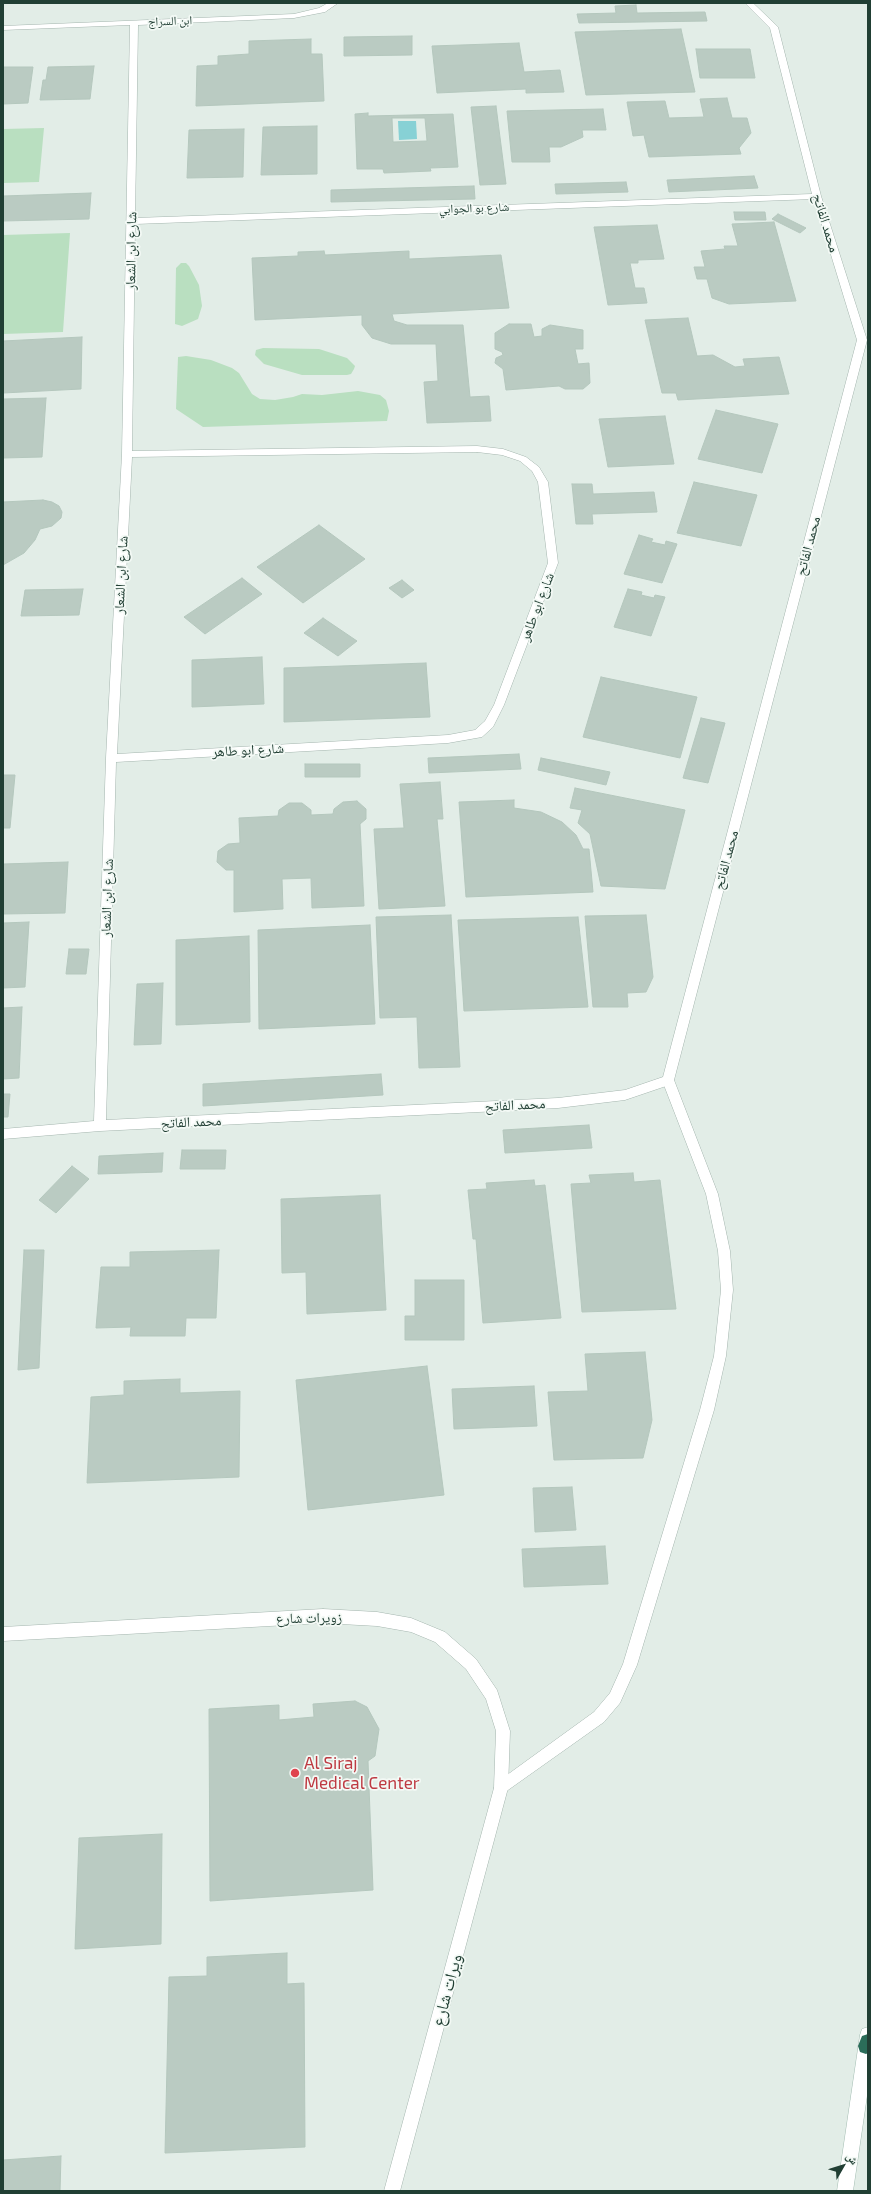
<!DOCTYPE html>
<html>
<head>
<meta charset="utf-8">
<style>
  body { margin:0 }
  #map { position:relative; width:871px; height:2194px; overflow:hidden; background:#e2ede7; font-family:"Exo 2","Noto Naskh Arabic",sans-serif }
  canvas { display:block }
  .frame { position:absolute; inset:0; border:4px solid #213f34; pointer-events:none }
  .north { position:absolute; left:823px; top:2146px; width:40px; height:40px; -webkit-text-stroke:3px #f3f9f5; paint-order:stroke; rotate:51deg; font-size:11px; font-weight:700; line-height:16px; text-align:center; color:#213f34 }
  .north::after { content:''; display:block; margin:auto; width:14px; height:18px; background:#213f34; clip-path:polygon(50% 0,100% 100%,50% 72%,0 100%) }
</style>
</head>
<body>
<div id="map">
<canvas width="871" height="2194"></canvas>
<div class="frame"></div>
<div class="north">ش</div>
</div>
<script>
const ctx = document.querySelector('canvas').getContext('2d');
ctx.lineJoin = 'round';
function paint(path, color) { ctx.fillStyle = color; ctx.fill(path, 'evenodd'); }
const toPath = rows => new Path2D(rows.map(r => 'M' + r).join(''));
function stroke(path, color, width, dash) { ctx.strokeStyle = color; ctx.lineWidth = width; ctx.lineCap = dash ? 'butt' : 'round'; ctx.setLineDash(dash || []); ctx.stroke(path); }
function write(font, color, halo, rows, align = 'center') {
  ctx.font = font + ' "Exo 2","Noto Naskh Arabic",sans-serif'; ctx.lineWidth = 3.5; ctx.setLineDash([]); ctx.textBaseline = 'middle'; ctx.strokeStyle = halo; ctx.fillStyle = color; for (const [text, x, y, turn = 0] of rows) {
    ctx.save(); ctx.translate(x, y); ctx.rotate((+turn || 0) * Math.PI / 180); ctx.textAlign = isNaN(turn) ? turn : align; if (halo) ctx.strokeText(text, 0, 0); ctx.fillText(text, 0, 0); ctx.restore();
  }
}
const green = toPath([
  [44,128,39,182,3,183,3,129],
  [70,233,63,332,3,334,3,235],
  [181,263,186,263,189,266,199,285,202,306,198,319,182,326,175,324,176,268],
  [263,348,319,349,347,358,355,366,354,369,351,374,347,375,302,375,264,364,255,355,256,350],
  [186,356,211,360,232,368,239,373,252,394,260,399,275,400,293,397,302,394,322,395,358,391,380,395,386,400,389,411,387,421,203,427,176,409,178,357]
]);
const water = toPath([
  [398,121,416,121,417,139,399,140]
]);
const building = toPath([
  [636,5,637,13,705,12,707,21,579,23,577,14,616,13,615,6,636,5],
  [681,29,695,92,586,95,575,32,681,29],
  [412,36,412,55,344,56,344,37,412,36],
  [311,39,311,54,322,54,324,101,196,106,197,66,218,65,218,56,249,54,249,41,311,39],
  [519,43,524,72,560,70,564,92,526,93,526,89,437,93,432,46,519,43],
  [696,49,750,49,755,78,700,78,696,49],
  [94,66,90,99,40,100,43,80,46,80,48,67,94,66],
  [3,67,33,67,28,103,3,104,3,67],
  [727,98,732,118,747,118,751,133,739,148,741,154,649,157,644,135,633,136,627,102,665,101,669,118,704,117,700,99,727,98],
  [496,106,506,184,480,185,471,107,496,106],
  [603,109,606,130,582,130,583,137,561,147,549,147,550,162,512,162,507,111,603,109],
  [368,113,368,116,453,114,458,167,430,168,431,171,384,173,383,169,357,169,355,114,368,113],
  [392,118,425,118,427,141,393,142,392,118],
  [317,126,317,174,261,175,263,127,317,126],
  [244,129,243,177,187,178,189,130,244,129],
  [754,176,758,188,669,192,667,180,754,176],
  [626,182,628,192,556,194,555,184,626,182],
  [474,186,475,199,331,202,331,190,474,186],
  [91,193,89,219,3,221,3,196,91,193],
  [734,212,765,212,766,220,735,220,734,212],
  [778,214,806,228,800,233,772,219,778,214],
  [774,222,796,301,729,304,712,298,707,279,697,279,694,267,705,267,701,251,725,249,724,246,738,246,732,224,774,222],
  [657,225,664,259,638,260,638,263,630,263,635,288,644,288,647,303,608,305,594,227,657,225],
  [324,251,325,255,409,251,409,259,501,255,509,308,392,314,394,321,407,325,463,325,470,397,489,396,491,421,427,423,424,382,438,381,436,344,391,344,372,338,362,325,362,315,255,320,252,258,298,256,298,252,324,251],
  [688,318,697,356,713,355,735,367,745,366,743,359,779,357,789,394,678,400,676,393,662,393,645,320,688,318],
  [509,324,531,324,534,337,542,336,542,329,550,325,583,330,583,349,575,349,578,364,589,363,590,383,583,389,565,389,559,386,506,390,503,369,495,363,496,358,503,355,502,352,495,349,495,333,509,324],
  [82,337,81,389,3,393,3,341,82,337],
  [46,398,42,457,3,458,3,399,46,398],
  [716,410,778,424,762,473,698,459,716,410],
  [665,416,674,464,608,467,599,419,665,416],
  [694,482,757,495,741,546,677,533,694,482],
  [572,484,592,484,593,494,654,492,657,512,592,514,593,524,576,524,572,484],
  [43,500,52,502,59,506,62,512,61,518,52,526,40,529,35,540,24,553,3,565,3,502,43,500],
  [319,525,365,559,303,603,257,567,319,525],
  [639,535,653,539,651,542,665,545,666,541,677,544,662,583,624,574,639,535],
  [242,578,262,594,205,634,184,617,242,578],
  [402,580,414,590,402,598,389,588,402,580],
  [83,589,79,615,21,616,25,590,83,589],
  [628,589,642,592,641,595,654,598,655,595,665,597,651,636,614,627,628,589],
  [323,618,357,641,338,656,304,633,323,618],
  [262,657,264,704,192,707,192,660,262,657],
  [426,663,430,717,284,722,284,668,426,663],
  [601,677,697,697,680,758,583,737,601,677],
  [701,718,725,723,708,783,683,778,701,718],
  [519,754,521,769,429,773,428,758,519,754],
  [541,758,610,772,606,785,538,770,541,758],
  [305,764,360,764,360,777,305,777,305,764],
  [3,775,15,775,10,828,3,828,3,775],
  [440,782,443,819,437,819,445,906,379,909,374,829,404,828,400,784,440,782],
  [575,788,685,810,665,889,601,886,590,834,578,823,582,810,570,808,575,788],
  [514,800,514,808,541,812,562,822,576,835,583,849,589,849,593,892,466,897,459,802,514,800],
  [357,801,366,809,366,819,360,824,364,906,312,908,311,878,282,879,283,909,234,912,234,870,226,870,217,862,218,851,228,844,240,843,239,818,278,816,279,810,289,803,302,803,311,810,311,815,333,814,334,809,343,802,357,801],
  [68,862,65,913,3,914,3,864,68,862],
  [451,915,460,1067,419,1068,417,1017,380,1018,376,917,451,915],
  [646,915,653,977,646,992,627,993,628,1007,593,1007,585,916,646,915],
  [578,917,588,1007,464,1011,458,920,578,917],
  [29,922,25,987,3,988,3,923,29,922],
  [370,925,375,1024,259,1029,258,930,370,925],
  [249,936,250,1022,176,1025,176,940,249,936],
  [69,949,89,949,86,974,66,974,69,949],
  [163,983,161,1044,134,1045,137,984,163,983],
  [22,1007,19,1078,3,1079,3,1008,22,1007],
  [381,1074,383,1095,203,1106,203,1084,381,1074],
  [3,1094,10,1094,8,1117,3,1117,3,1094],
  [589,1125,592,1148,505,1153,503,1130,589,1125],
  [182,1150,226,1150,225,1169,180,1169,182,1150],
  [163,1153,162,1172,98,1174,99,1156,163,1153],
  [72,1166,89,1179,56,1213,39,1200,72,1166],
  [633,1173,634,1182,660,1180,676,1309,582,1312,571,1184,591,1183,589,1175,633,1173],
  [534,1180,535,1186,545,1185,561,1318,483,1323,476,1239,473,1239,468,1190,487,1189,486,1183,534,1180],
  [380,1195,386,1310,307,1314,306,1272,282,1273,281,1199,380,1195],
  [24,1250,44,1250,39,1368,18,1370,24,1250],
  [219,1250,216,1318,186,1318,185,1336,130,1336,131,1327,96,1328,101,1267,130,1267,130,1252,219,1250],
  [415,1280,464,1280,464,1340,405,1340,405,1316,415,1316,415,1280],
  [645,1352,652,1420,643,1458,554,1460,548,1392,588,1391,585,1354,645,1352],
  [427,1366,444,1495,308,1510,296,1380,427,1366],
  [180,1379,180,1393,240,1391,239,1477,87,1483,91,1397,124,1395,124,1381,180,1379],
  [534,1386,537,1426,454,1429,452,1389,534,1386],
  [572,1487,576,1530,535,1532,533,1488,572,1487],
  [605,1546,608,1584,524,1587,522,1549,605,1546],
  [355,1701,367,1707,379,1729,375,1756,368,1761,373,1890,210,1901,209,1709,279,1705,279,1720,314,1717,313,1704,355,1701],
  [162,1834,161,1944,75,1949,79,1838,162,1834],
  [287,1953,287,1984,304,1983,305,2147,165,2153,169,1977,207,1976,207,1957,287,1953],
  [61,2156,60,2191,3,2191,3,2160,61,2156]
]);
const lane = toPath([
  [668,1075,672,1076,674,1080,718,1194,730,1251,733,1290,726,1356,714,1410,637,1665,620,1703,604,1722,501,1795,496,1793,494,1788,496,1783,594,1712,610,1693,623,1664,700,1410,714,1356,721,1290,718,1251,706,1194,662,1080,664,1076,668,1075]
]);
const street = toPath([
  [328,3,338,3,325,12,294,18,138,25,135,218,812,194,770,28,745,3,753,3,778,27,821,196,867,340,674,1080,672,1084,625,1100,558,1108,100,1131,3,1139,3,1129,94,1121,106,758,122,454,130,25,3,30,3,26,294,14,319,8,328,3],
  [814,199,857,340,663,1077,625,1090,558,1098,106,1120,116,762,448,743,482,737,493,727,504,705,558,563,548,482,539,467,526,457,503,449,477,446,132,451,135,224,814,199],
  [477,452,502,455,520,461,532,471,538,482,548,563,494,705,485,721,475,730,448,735,117,754,132,457,477,452],
  [323,1609,377,1612,411,1618,445,1632,476,1659,497,1690,510,1731,508,1788,400,2191,384,2191,494,1788,496,1731,486,1699,466,1669,435,1642,411,1632,377,1626,323,1623,3,1641,3,1627,323,1609]
]);
const secondary = toPath([
  [868,2027,868,2089,853,2191,837,2191,860,2035,862,2029,868,2027]
]);
const highway = toPath([
  [868,2034,868,2053,866,2054,860,2052,858,2046,862,2036,868,2034]
]);
const markers = [
  [295,1773,5,"#e0444e"]
];
const farStreetnames = [
  ["ابن السراج",170,21,-2],
  ["شارع بو الجوابي",474,208,-2]
];
const streetNames = [
  ["محمد الفاتح",826,223,73],
  ["شارع ابن الشعار",131,251,-89],
  ["محمد الفاتح",808,546,-75],
  ["شارع ابن الشعار",121,575,-87],
  ["شارع ابو طاهر",537,607,-69],
  ["شارع ابو طاهر",248,750,-3],
  ["محمد الفاتح",726,860,-75],
  ["شارع ابن الشعار",107,898,-88],
  ["محمد الفاتح",515,1105,-3],
  ["محمد الفاتح",191,1122,-3],
  ["زويرات شارع",309,1618,-1]
];
const nearHealthnames = [
  ["Al Siraj",304,1763],
  ["Medical Center",304,1783]
];
const nearStreetnames = [
  ["ويرات شارع",447,1990,-75]
];
paint(green, '#b9dfc0');
paint(water, '#87d1d5');
paint(building, '#bacbc2');
stroke(building, '#b4c7bd', 1);
stroke(lane, '#a4b5ae', 1);
stroke(street, '#a4b5ae', 1);
stroke(secondary, '#a2bcb1', 1);
stroke(highway, '#c1c9c6', 1);
paint(lane, '#fff');
paint(street, '#fff');
paint(secondary, '#fff');
paint(highway, '#2b6d59');
for (const [x, y, r, color] of markers) { const dot = new Path2D(); dot.arc(x, y, r, 0, 2 * Math.PI); ctx.fillStyle = color; ctx.fill(dot); stroke(dot, '#f3f9f5', 1.5); }
write('12px', '#213f34', '#f3f9f5', farStreetnames);
write('14px', '#213f34', '#f3f9f5', streetNames);
write('17px', '#be3a42', '#f3f9f5', nearHealthnames, 'left');
write('17px', '#213f34', '#f3f9f5', nearStreetnames);
</script>
</body>
</html>
